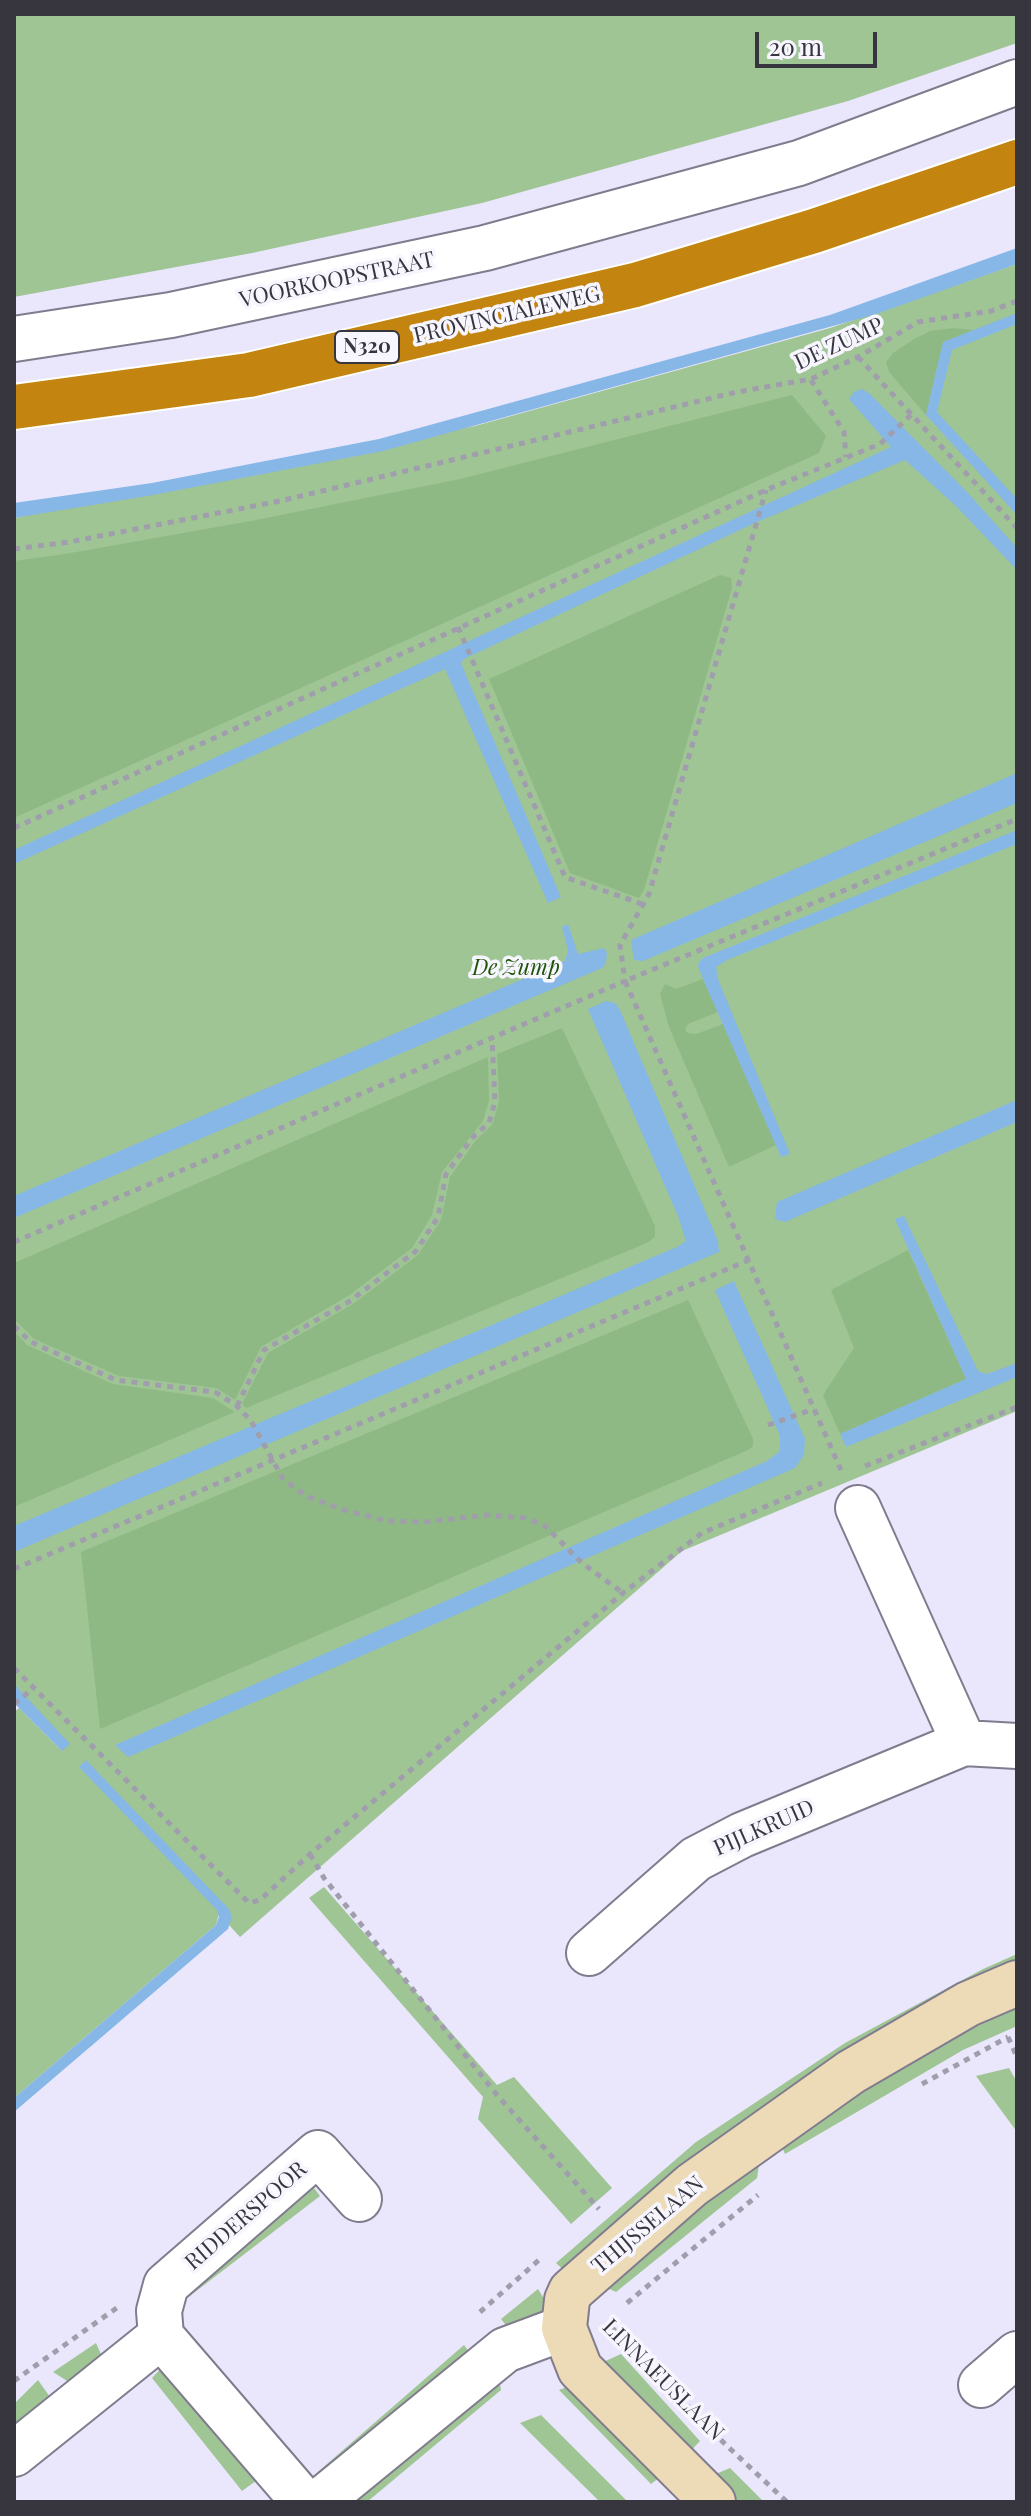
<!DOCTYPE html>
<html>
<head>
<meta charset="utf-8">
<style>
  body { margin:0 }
  #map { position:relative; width:1031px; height:2516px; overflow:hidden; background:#eae6fb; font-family:"Playfair Display",serif }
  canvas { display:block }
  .frame { position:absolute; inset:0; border:16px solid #37353d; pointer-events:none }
  .scale { position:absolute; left:755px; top:32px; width:122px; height:36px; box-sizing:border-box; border:4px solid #37353d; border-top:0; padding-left:10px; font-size:24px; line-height:28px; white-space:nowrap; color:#37353d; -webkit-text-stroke:6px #f7f5fe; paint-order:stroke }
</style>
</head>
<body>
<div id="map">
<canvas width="1031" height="2516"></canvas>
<div class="frame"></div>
<div class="scale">20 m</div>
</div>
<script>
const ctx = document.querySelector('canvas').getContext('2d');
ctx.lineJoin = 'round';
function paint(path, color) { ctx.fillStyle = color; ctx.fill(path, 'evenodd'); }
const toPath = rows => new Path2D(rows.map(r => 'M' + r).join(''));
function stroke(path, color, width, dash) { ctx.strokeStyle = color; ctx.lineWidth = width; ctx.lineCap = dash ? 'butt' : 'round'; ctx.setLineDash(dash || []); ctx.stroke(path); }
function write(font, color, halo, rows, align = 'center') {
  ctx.font = font + ' "Playfair Display",serif'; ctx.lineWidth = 7; ctx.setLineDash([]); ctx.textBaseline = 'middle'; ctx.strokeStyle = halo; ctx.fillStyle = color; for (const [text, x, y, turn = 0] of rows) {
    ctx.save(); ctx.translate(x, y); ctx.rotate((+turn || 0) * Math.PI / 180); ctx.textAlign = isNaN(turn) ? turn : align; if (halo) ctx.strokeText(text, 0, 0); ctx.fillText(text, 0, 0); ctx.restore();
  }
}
const green = toPath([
  [14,14,1017,14,1017,43,848,101,482,203,252,253,14,297],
  [1017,264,1017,1411,682,1551,240,1937,219,1914,216,1925,14,2098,14,1712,19,1708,61,1750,14,1691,14,518,475,426,830,328],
  [324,1887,497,2085,514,2077,612,2188,571,2224,478,2119,483,2097,309,1898],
  [1017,1954,1017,1972,570,2276,556,2263,696,2142,845,2043,983,1969],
  [1017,2007,1017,2026,963,2050,785,2154,780,2142,933,2047],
  [1009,2068,1017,2082,1017,2132,976,2076],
  [760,2159,757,2178,616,2292,605,2287],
  [308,2180,320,2196,182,2302,177,2294],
  [538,2289,549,2307,513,2334,501,2319],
  [96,2343,104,2361,72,2384,53,2372],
  [464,2345,473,2357,317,2487,312,2477],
  [621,2354,700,2441,686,2456,599,2364],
  [166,2363,260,2478,242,2491,152,2378],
  [498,2374,501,2390,367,2502,345,2502],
  [38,2380,50,2397,14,2431,14,2404],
  [570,2386,663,2475,651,2484,559,2390],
  [541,2415,628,2502,600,2502,520,2423],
  [730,2468,764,2502,737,2502,711,2476]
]);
const forest = toPath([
  [954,328,973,330,943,343,926,415,889,372,886,362,893,353,914,339,930,331],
  [792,395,826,436,819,453,14,818,14,561,65,554,251,521,460,479],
  [720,575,731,578,732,588,644,890,639,898,570,873,489,679],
  [703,979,718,1012,688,1024,685,1030,688,1033,696,1034,723,1024,776,1145,729,1167,669,1027,660,994,665,984,676,989],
  [562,1028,655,1226,655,1237,647,1243,246,1408,242,1404,268,1353,353,1304,418,1255,441,1220,450,1177,476,1140,492,1125,499,1102,497,1054],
  [488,1057,489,1101,483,1121,442,1172,432,1215,412,1248,348,1296,261,1347,235,1400,216,1388,119,1376,34,1339,14,1319,14,1263],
  [908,1250,966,1379,840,1434,823,1395,854,1348,831,1290],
  [688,1300,753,1439,753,1446,748,1450,100,1729,81,1552],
  [14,1331,27,1345,113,1384,213,1398,235,1412,14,1507]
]);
const water = toPath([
  [1017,248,1017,264,876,314,383,451,153,495,14,518,14,503,152,483,379,439,830,315],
  [1017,313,1017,324,952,350,937,412,1017,499,1017,515,926,415,943,342],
  [862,389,870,394,967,492,1017,548,1017,570,956,506,905,460,757,522,466,658,461,662,463,668,561,897,548,903,445,669,14,864,14,850,891,447,849,399,854,392],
  [1017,773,1017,803,643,961,634,960,631,940],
  [1017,830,1017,844,727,960,716,967,718,979,790,1154,781,1157,703,979,698,966,699,962,703,958],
  [568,924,578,954,604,948,607,953,606,963,602,968,14,1218,14,1196,565,961,568,951,562,927],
  [606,1001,615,1003,620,1010,718,1241,719,1252,14,1552,14,1526,677,1247,686,1241,678,1216,588,1009],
  [1017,1100,1017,1122,785,1222,775,1219,777,1202],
  [904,1216,978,1371,987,1374,1017,1363,1017,1377,846,1447,840,1434,966,1379,895,1219],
  [734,1281,805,1439,804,1455,795,1468,128,1757,115,1745,767,1461,780,1451,780,1436,715,1290],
  [14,1684,70,1744,62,1751,14,1703],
  [86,1760,228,1908,232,1917,228,1929,14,2112,14,2098,216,1925,219,1917,217,1910,79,1767]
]);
const path = toPath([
  [858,357,1017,528],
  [811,380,844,432,846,457],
  [14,549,69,542,280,501,737,392,811,379,858,357,918,322,991,311,1017,301],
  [458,627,565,877,642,904],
  [14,828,766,490,880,444,913,413],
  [14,1242,625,981,620,945,649,894,766,490],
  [14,1326,31,1342,116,1380,215,1392,237,1406,251,1421,283,1479,306,1496,341,1509,386,1521,425,1522,488,1515,525,1518,545,1526,582,1563,623,1593],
  [237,1406,264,1350,350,1301,416,1251,438,1217,446,1174,473,1137,489,1123,495,1102,492,1037],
  [768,1425,814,1409],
  [865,1466,1017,1407],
  [841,1470,625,981,1017,819],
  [14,1569,749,1260],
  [14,1668,249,1903,260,1900,310,1854,623,1593,702,1533,822,1483],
  [14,1704,34,1688],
  [310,1854,324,1878,497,2095,599,2209],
  [1008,2037,1017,2057],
  [922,2084,1008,2037],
  [627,2303,758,2195],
  [480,2312,539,2260],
  [612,2328,724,2443,787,2502],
  [14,2381,118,2307]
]);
const street = toPath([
  [14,339,171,315,485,248,799,163,1017,82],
  [858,1508,964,1743],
  [589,1953,696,1859,742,1835,964,1743,1017,1746],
  [161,2336,304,2502],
  [981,2385,1017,2354],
  [14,2454,161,2336,159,2311,166,2285,318,2153,359,2199],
  [319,2502,505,2350,564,2328]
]);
const secondary = toPath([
  [713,2502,580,2369,564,2328,567,2300,571,2291,692,2185,851,2072,968,2004,1017,1983]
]);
const highway = toPath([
  [14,407,249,375,635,285,814,231,1017,162]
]);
const shields = [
  [367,347,64]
];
const shieldNames = [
  ["N320",367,347]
];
const streetNames = [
  ["VOORKOOPSTRAAT",337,280,-12],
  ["PROVINCIALEWEG",507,315,-13],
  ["DE ZUMP",839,344,-25],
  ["PIJLKRUID",764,1828,-24],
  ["RIDDERSPOOR",246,2216,-41],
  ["THIJSSELAAN",648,2225,-40],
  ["LINNAEUSLAAN",663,2380,45]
];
const parkNames = [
  ["De Zump",516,968]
];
paint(green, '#9fc595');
paint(forest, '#8fb984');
paint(water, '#86b7e6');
stroke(street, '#807c8e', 48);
stroke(secondary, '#807c8e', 48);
stroke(highway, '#fff', 48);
stroke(path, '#a09dac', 5, [6, 6]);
stroke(street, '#fff', 44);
stroke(secondary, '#eddab7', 44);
stroke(highway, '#c38510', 44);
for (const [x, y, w] of shields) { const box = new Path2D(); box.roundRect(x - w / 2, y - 16, w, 32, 6); ctx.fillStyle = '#f7f5fe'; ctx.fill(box); stroke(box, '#37353d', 2); }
write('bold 20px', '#37353d', null, shieldNames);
write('22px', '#37353d', '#f7f5fe', streetNames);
write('italic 22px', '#1e5309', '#f7f5fe', parkNames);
</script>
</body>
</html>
